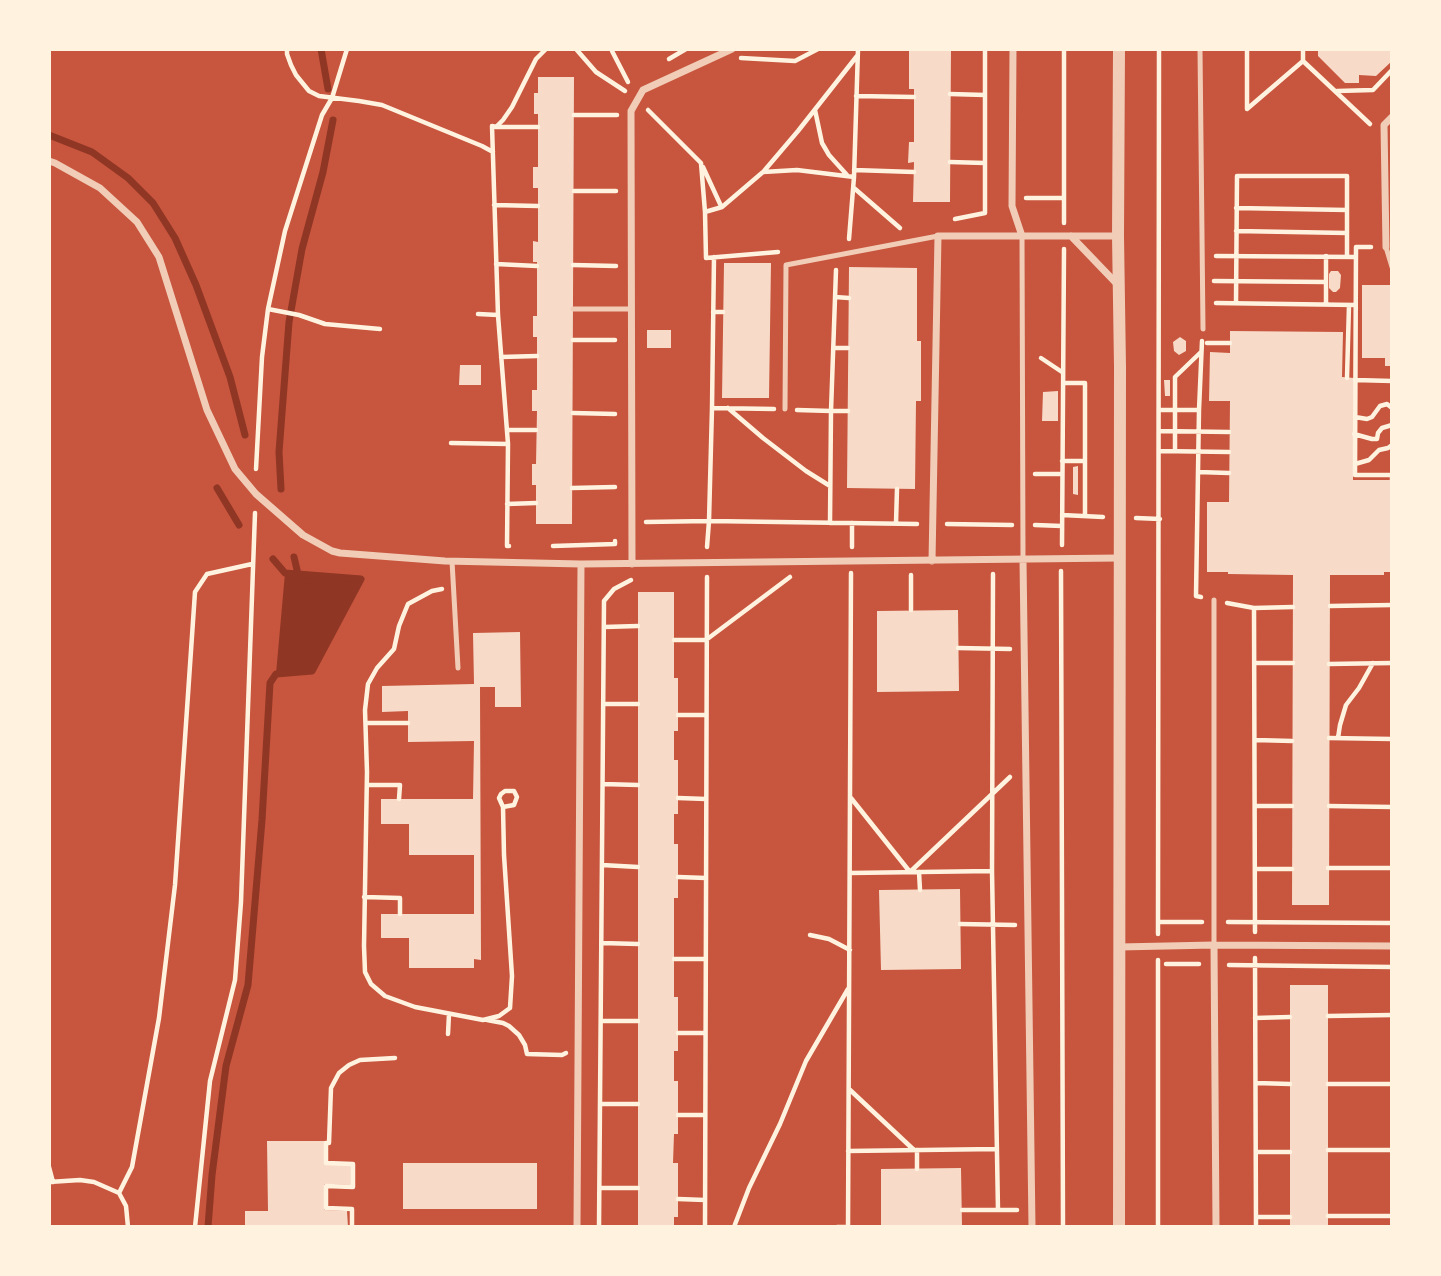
<!DOCTYPE html>
<html>
<head>
<meta charset="utf-8">
<style>
  body { margin:0 }
  #map { position:relative; width:1441px; height:1276px; overflow:hidden; background:#c8553d; font-family:Jost,sans-serif }
  canvas { display:block }
  .frame { position:absolute; inset:0; border:51px solid #fff3e0; pointer-events:none }
</style>
</head>
<body>
<div id="map">
<canvas width="1441" height="1276"></canvas>
<div class="frame"></div>
</div>
<script>
const ctx = document.querySelector('canvas').getContext('2d');
ctx.lineJoin = 'round';
function paint(path, color) { ctx.fillStyle = color; ctx.fill(path, 'evenodd'); }
const toPath = rows => new Path2D(rows.map(r => 'M' + r).join(''));
function stroke(path, color, width, dash) { ctx.strokeStyle = color; ctx.lineWidth = width; ctx.lineCap = dash ? 'butt' : 'round'; ctx.setLineDash(dash || []); ctx.stroke(path); }
const water = toPath([
  [285,573,361,579,312,671,276,674]
]);
const stream = toPath([
  [321,49,328,89],
  [49,135,92,152,128,178,153,203,175,238,196,285,230,377,245,435],
  [217,488,239,525],
  [281,489,279,452,289,322,302,249,323,172,333,120],
  [294,557,298,574],
  [208,1227,212,1175,226,1066,248,985,262,820,270,683,276,674,312,671,361,579,285,573,273,559]
]);
const building = toPath([
  [909,49,951,49,950,202,913,202,914,162,908,163,909,142,914,142,914,89,909,89],
  [1318,49,1392,49,1392,61,1376,76,1359,75,1359,83,1345,83,1318,56],
  [538,77,574,77,572,524,536,524,536,485,532,485,532,464,536,464,537,411,532,411,532,390,537,390,537,337,533,337,533,316,537,316,537,262,533,262,533,241,538,242,538,188,533,188,533,167,538,167,538,114,534,114,534,93,538,93],
  [724,263,771,263,769,398,722,398],
  [849,267,917,268,917,341,921,341,921,401,916,401,915,489,847,488],
  [1331,271,1338,271,1341,275,1340,288,1336,292,1333,292,1329,288,1329,274],
  [1362,285,1392,285,1392,366,1385,366,1385,358,1362,358],
  [647,330,671,330,671,348,647,348],
  [1230,331,1343,332,1342,377,1354,378,1353,480,1392,480,1392,572,1384,572,1384,575,1330,575,1329,905,1292,905,1293,575,1228,574,1228,572,1207,572,1207,502,1229,502,1230,401,1209,401,1210,352,1230,353],
  [1180,337,1186,341,1186,351,1179,355,1174,351,1173,342],
  [460,365,481,365,481,385,459,385],
  [1164,380,1170,380,1170,396,1165,396],
  [1058,391,1058,421,1042,421,1043,392],
  [1078,466,1078,495,1073,494,1073,467],
  [638,592,674,592,674,678,678,678,678,731,674,731,674,760,678,760,678,814,674,814,674,844,678,844,678,898,674,898,674,997,678,997,678,1051,674,1051,674,1081,678,1081,678,1134,674,1134,673,1163,678,1163,678,1217,674,1217,674,1227,638,1227],
  [958,610,959,691,877,692,877,611],
  [520,632,521,707,495,707,495,687,480,687,481,960,474,959,474,968,409,968,409,938,381,938,381,914,474,914,474,855,409,855,409,824,381,824,381,799,473,799,474,741,408,742,408,711,382,712,382,686,474,684,473,633],
  [960,889,961,969,881,970,879,890],
  [1290,985,1328,985,1328,1227,1290,1227],
  [267,1141,325,1141,325,1164,353,1164,352,1185,324,1184,324,1210,347,1211,348,1227,245,1227,245,1211,268,1211],
  [403,1163,537,1163,537,1209,403,1209],
  [961,1168,962,1227,881,1227,881,1169]
]);
const path = toPath([
  [287,49,287,54,291,65,296,75,309,91,319,96,359,101,382,105,482,146,493,152],
  [576,49,596,72,625,91],
  [1247,49,1247,109,1303,61],
  [1303,49,1303,61,1370,124],
  [612,51,628,82],
  [741,58,795,61,818,49],
  [669,59,686,49],
  [1337,91,1373,90,1392,70],
  [950,94,985,95],
  [856,96,914,97],
  [648,110,701,163,705,212,722,207,763,172,797,170,854,177,858,49],
  [815,110,822,143,829,155,847,175],
  [574,115,617,115],
  [497,127,538,127],
  [950,162,985,163],
  [703,167,721,206],
  [854,170,914,172],
  [764,171,798,131,857,56],
  [854,188,900,228],
  [574,191,616,191],
  [1026,198,1064,198],
  [494,205,538,206],
  [1236,208,1347,210],
  [705,212,706,258,778,252],
  [955,219,985,213,985,49],
  [1064,223,1064,49],
  [1236,231,1347,233],
  [849,239,854,177],
  [1371,247,1356,247,1355,475,1392,475,1392,480],
  [1216,256,1355,257],
  [496,264,537,266],
  [573,265,616,266],
  [836,270,831,411,848,411],
  [1214,281,1326,282,1326,256],
  [1326,282,1326,304],
  [835,297,849,298],
  [1216,303,1355,305],
  [1236,303,1237,176,1347,176,1347,256],
  [268,309,299,315,325,324,380,329],
  [713,312,723,312],
  [478,314,498,315],
  [573,340,615,340],
  [1207,343,1230,343],
  [833,348,848,348],
  [501,357,537,356],
  [1041,358,1062,372],
  [1347,378,1349,305],
  [1355,380,1392,381],
  [712,408,714,257],
  [728,408,763,438,806,471,830,486],
  [774,409,712,408,709,521,917,524],
  [797,410,831,411,830,523],
  [1160,410,1199,410],
  [573,413,615,414],
  [1355,417,1367,419,1372,417,1380,406,1387,404,1392,408],
  [507,430,536,430],
  [1160,431,1229,432],
  [1354,434,1372,439,1377,439,1378,433,1382,428,1392,425],
  [451,443,508,444],
  [1160,451,1229,452],
  [1175,451,1175,377,1201,352],
  [1062,461,1085,461,1085,383,1063,383],
  [1355,464,1369,460,1379,450,1388,448,1392,445],
  [256,469,262,357,268,309,285,231,322,115,332,98,347,49],
  [1198,472,1229,473],
  [1035,474,1062,474],
  [572,488,615,487],
  [507,504,536,503],
  [1062,515,1103,517],
  [1085,516,1085,461],
  [1136,518,1160,519],
  [646,522,709,521,707,547],
  [896,523,897,489],
  [947,524,1012,525],
  [1035,525,1062,526],
  [1062,545,1064,249],
  [509,546,507,546,508,444,498,315,492,126,496,127,503,120,512,107,536,59,546,49],
  [553,546,615,544,615,541],
  [852,547,852,523],
  [1061,571,1063,1227],
  [993,574,992,871,998,1210],
  [911,575,911,610],
  [442,589,432,591,408,604,399,626,394,649,377,668,368,684,365,710,367,772,364,946,365,972,371,984,385,996,415,1007,483,1020,499,1016,510,1008,512,976,504,855,503,807,499,798,501,794,505,791,514,791,517,797,514,805,503,807],
  [1201,597,1196,596,1199,410,1202,341],
  [1227,603,1254,608,1255,932],
  [1330,606,1392,605],
  [1254,608,1293,607],
  [604,627,638,626],
  [674,640,706,640,790,577],
  [958,648,1010,649],
  [1254,663,1293,663],
  [1329,664,1392,663],
  [604,704,638,704],
  [678,715,706,715],
  [366,723,408,723],
  [1329,738,1392,739],
  [1338,738,1340,725,1346,705,1359,688,1373,663],
  [1255,740,1292,741],
  [603,784,638,785],
  [367,785,400,785,399,799],
  [678,798,706,799],
  [851,798,910,872,1010,777],
  [1255,806,1292,806],
  [1329,806,1392,807],
  [602,865,638,867],
  [1328,868,1392,868],
  [1255,869,1292,869],
  [919,872,920,890],
  [850,873,992,871],
  [678,877,706,878],
  [364,897,400,898,400,914],
  [1158,922,1202,922],
  [1228,922,1392,923],
  [960,924,1015,925],
  [1158,934,1159,49],
  [810,935,829,939,850,950],
  [602,943,638,944],
  [1255,958,1256,1227],
  [674,959,706,959],
  [1166,964,1199,964],
  [1229,965,1392,967],
  [1328,1016,1392,1015],
  [1255,1018,1290,1017],
  [487,1020,503,1023,509,1026,519,1035,525,1045,527,1054,562,1055,566,1053],
  [601,1021,638,1021],
  [678,1033,705,1033],
  [448,1034,449,1014],
  [1256,1083,1290,1084],
  [1328,1084,1392,1084],
  [849,1089,914,1150],
  [600,1104,638,1104],
  [678,1115,705,1115],
  [1328,1150,1392,1150],
  [848,1151,997,1149],
  [1256,1152,1290,1152],
  [49,1167,53,1182],
  [917,1169,917,1150],
  [49,1182,80,1180,94,1182,119,1193,126,1206,128,1227],
  [600,1188,638,1188],
  [119,1193,132,1167,159,1018,175,885,195,592,207,574,252,564],
  [678,1199,705,1200],
  [962,1210,1017,1210],
  [1328,1216,1392,1216],
  [1256,1217,1290,1217],
  [195,1227,210,1081,235,980,241,902,255,513],
  [352,1227,352,1209,326,1208,326,1186,353,1187,353,1164,326,1163,326,1143,329,1143,331,1088,339,1073,349,1065,360,1060,395,1058],
  [599,1227,604,601,614,589,631,580],
  [705,1227,707,577],
  [734,1227,749,1188,780,1124,806,1061,848,989],
  [837,1227,848,1227],
  [848,1227,851,573],
  [1158,1227,1158,960]
]);
const service = toPath([
  [1200,49,1203,329],
  [1022,236,1023,560],
  [1386,247,1392,267],
  [573,309,631,309],
  [785,409,786,265,938,236],
  [452,561,458,668],
  [1214,945,1214,600]
]);
const minor = toPath([
  [1013,49,1012,206,1022,236],
  [49,161,55,163,100,188,137,222,159,257,207,410,235,469,256,494,303,535,332,551,340,553,445,561,581,564],
  [1071,236,1118,285],
  [1386,247,1384,125,1392,117],
  [1023,560,1032,1227],
  [932,561,938,236,1118,236],
  [632,564,631,111,643,90,732,49],
  [1214,945,1216,1227],
  [1119,947,1214,945,1392,946],
  [577,1227,581,564,1119,558]
]);
const tertiary = toPath([
  [1119,1227,1120,367,1118,236,1119,49]
]);
paint(water, '#8f3625');
stroke(stream, '#8f3625', 7);
paint(building, '#f7dbc8');
stroke(path, '#fff3e0', 4.5);
stroke(service, '#f1ccb7', 5);
stroke(minor, '#f1ccb7', 7);
stroke(tertiary, '#f1ccb7', 12);
</script>
</body>
</html>
